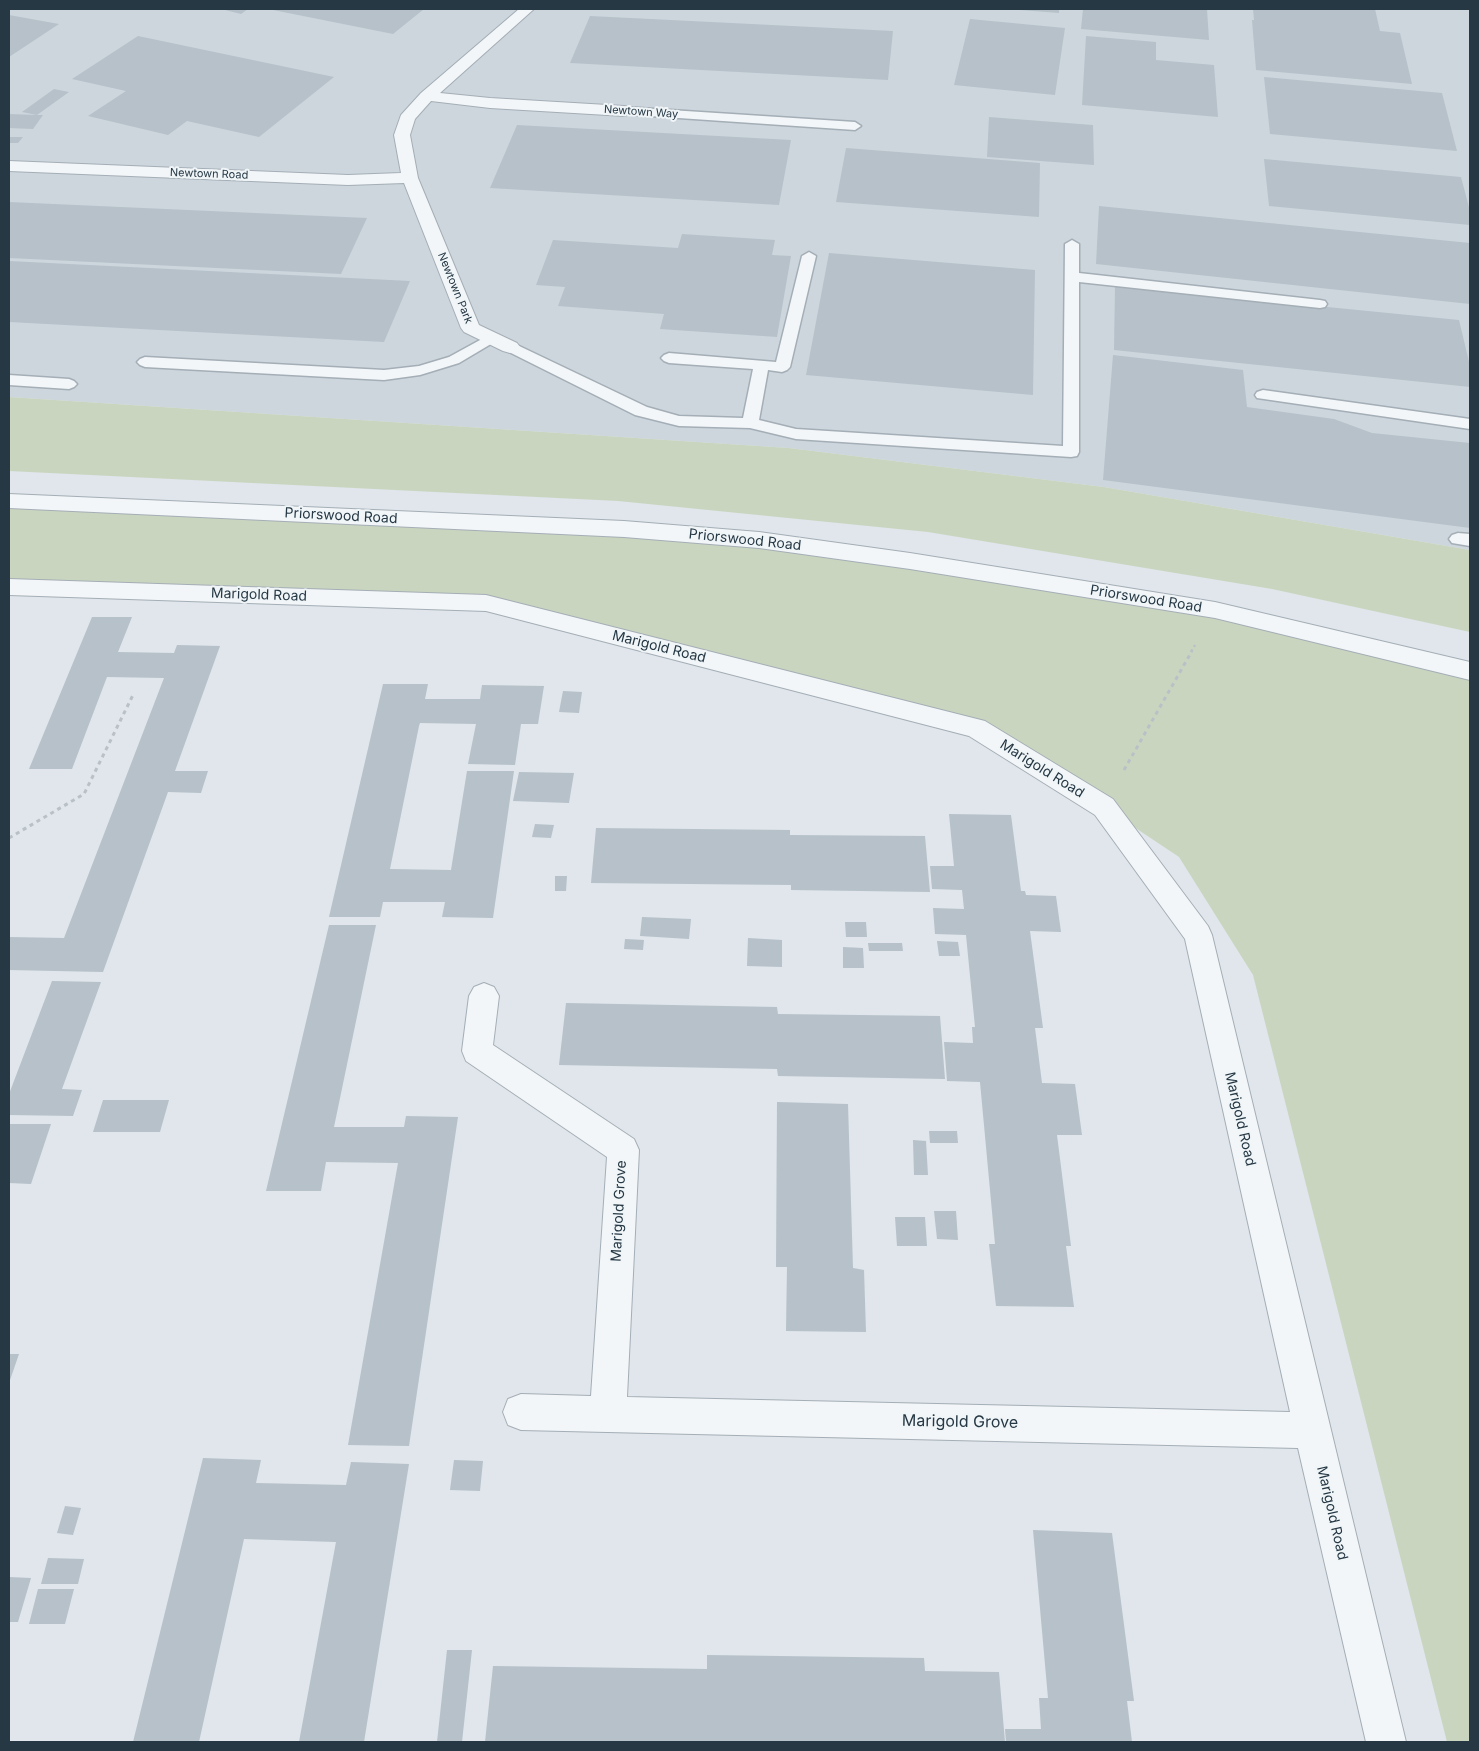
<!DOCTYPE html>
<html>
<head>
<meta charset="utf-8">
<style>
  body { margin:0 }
  #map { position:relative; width:1479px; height:1751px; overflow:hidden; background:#e0e6eb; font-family:Inter,sans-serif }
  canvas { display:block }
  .frame { position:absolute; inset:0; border:10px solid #263844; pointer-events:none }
</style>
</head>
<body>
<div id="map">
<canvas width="1479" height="1751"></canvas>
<div class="frame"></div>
</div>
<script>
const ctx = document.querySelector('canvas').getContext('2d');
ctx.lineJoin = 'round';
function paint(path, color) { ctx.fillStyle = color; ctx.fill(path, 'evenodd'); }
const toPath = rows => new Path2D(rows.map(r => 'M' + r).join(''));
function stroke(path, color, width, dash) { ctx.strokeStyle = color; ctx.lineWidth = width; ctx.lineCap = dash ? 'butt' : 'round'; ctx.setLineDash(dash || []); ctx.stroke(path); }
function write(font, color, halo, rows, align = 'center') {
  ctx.font = font + ' Inter,sans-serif'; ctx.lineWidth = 4; ctx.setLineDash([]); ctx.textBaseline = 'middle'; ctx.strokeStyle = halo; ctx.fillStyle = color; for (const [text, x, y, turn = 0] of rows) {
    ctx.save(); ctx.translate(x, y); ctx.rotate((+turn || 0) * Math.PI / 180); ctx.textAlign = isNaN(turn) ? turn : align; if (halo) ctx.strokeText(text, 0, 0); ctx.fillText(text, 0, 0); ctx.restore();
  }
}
const built = toPath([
  [9,9,1470,9,1470,550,1104,487,789,448,9,397]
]);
const green = toPath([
  [9,397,789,448,1104,487,1470,550,1470,632,1272,589,928,532,618,501,9,471],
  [9,502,688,531,1215,610,1470,672,1470,1742,1447,1742,1253,975,1179,857,1104,807,976,728,488,602,9,586]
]);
const building = toPath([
  [221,9,248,9,241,14],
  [268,9,424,9,393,34],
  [1020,9,1059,9,1059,13,1020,10],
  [1083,9,1207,9,1209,40,1081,29],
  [1253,9,1375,9,1380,31,1400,33,1412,84,1256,70,1252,20,1254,20],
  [9,15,59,24,9,57],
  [590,16,893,31,888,80,570,63],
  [970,19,1065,28,1055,95,954,85],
  [138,36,334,77,259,137,187,121,168,135,88,116,126,91,72,79],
  [1086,36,1156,42,1156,60,1214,65,1218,117,1082,105],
  [1264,77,1442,93,1457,151,1270,134],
  [54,89,69,92,37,115,43,115,33,129,9,128,9,114,37,115,22,112],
  [989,117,1093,125,1094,165,987,157],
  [517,125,791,140,779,205,490,188],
  [9,137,23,137,18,143,9,143],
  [846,148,1040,163,1039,217,836,202],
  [1264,159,1461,177,1470,211,1470,225,1269,206],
  [9,202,367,218,341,274,9,258],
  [1099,206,1470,243,1470,304,1096,264],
  [682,234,775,240,772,255,791,256,777,337,660,329,664,314,558,306,565,287,536,285,553,240,678,248],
  [829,253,1035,270,1033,395,806,375],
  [9,261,410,281,384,342,9,322],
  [1115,286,1459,320,1470,366,1470,387,1114,350],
  [1113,355,1243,370,1247,407,1334,419,1372,433,1470,443,1470,528,1103,480],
  [92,617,132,617,118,652,174,653,177,645,220,646,175,771,208,771,201,793,168,792,103,972,9,970,9,937,64,938,164,678,107,677,72,769,29,769],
  [383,684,428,684,425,699,480,699,482,685,544,686,538,724,521,724,515,765,468,764,476,724,420,723,419,726,390,869,451,870,467,771,514,771,493,918,442,917,445,902,383,902,380,917,329,917],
  [563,691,582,692,579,713,559,712],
  [519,772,574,773,569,803,513,801],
  [949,814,1011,815,1021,891,1025,891,1026,895,1056,896,1061,932,1030,931,1043,1028,1035,1028,1042,1083,1075,1084,1082,1135,1057,1135,1071,1246,1066,1246,1074,1307,996,1306,989,1244,995,1244,980,1082,947,1081,944,1042,973,1043,972,1027,975,1027,966,935,935,934,933,908,964,909,962,890,932,889,930,866,954,866],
  [535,824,554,825,551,838,532,837],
  [596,828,790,830,790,835,925,836,930,892,791,890,791,885,591,883],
  [555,876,567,876,566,891,555,891],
  [642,917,691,919,689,939,640,936],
  [845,922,866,922,867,937,846,937],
  [329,925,376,925,334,1127,404,1127,406,1116,458,1117,409,1446,348,1445,398,1163,326,1162,321,1191,266,1191],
  [748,938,782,940,782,967,747,966],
  [625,939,644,940,643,950,624,949],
  [937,941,958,942,960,956,939,956],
  [868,943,902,943,903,951,869,951],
  [843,947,863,948,864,968,843,968],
  [52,981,101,982,62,1089,82,1090,73,1116,9,1115,9,1094],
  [566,1003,777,1007,778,1014,940,1016,945,1079,778,1076,777,1069,559,1065],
  [103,1100,169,1100,160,1132,93,1132],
  [777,1102,848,1104,853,1268,864,1270,866,1332,786,1331,787,1267,776,1267],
  [9,1124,51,1124,31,1184,9,1183],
  [929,1131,957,1131,958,1143,930,1143],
  [913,1140,926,1141,928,1175,914,1175],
  [934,1211,956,1211,958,1240,937,1239],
  [895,1217,925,1217,927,1246,897,1246],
  [9,1354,19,1354,9,1383],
  [203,1458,261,1460,256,1483,346,1485,351,1462,409,1464,364,1742,299,1742,336,1542,244,1539,199,1742,133,1742],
  [454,1460,483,1461,480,1491,450,1490],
  [65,1506,81,1508,73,1535,57,1533],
  [1033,1530,1112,1533,1134,1701,1127,1701,1132,1742,1006,1742,1005,1729,1041,1729,1039,1698,1048,1698],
  [48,1558,84,1559,78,1584,41,1584],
  [9,1577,31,1578,18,1622,9,1622],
  [38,1589,74,1589,65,1624,29,1624],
  [447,1650,472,1650,462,1742,437,1742],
  [707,1655,924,1658,925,1671,999,1672,1005,1742,485,1742,493,1666,707,1669]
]);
const pathFar1 = toPath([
  [1191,652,1195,645]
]);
const path = toPath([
  [1124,770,1192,651],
  [9,838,84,794,134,693]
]);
const service = toPath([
  [624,107,855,122,861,126,855,130,620,114,618,111,624,107],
  [1072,240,1079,244,1079,273,1320,300,1325,301,1327,304,1325,307,1320,308,1079,282,1079,452,1077,456,1071,457,796,439,750,428,679,426,635,415,505,350,502,347,505,344,510,342,515,344,647,407,679,416,743,418,753,369,669,363,664,361,661,358,664,355,669,353,776,362,802,256,809,252,816,256,790,367,787,370,782,372,768,370,759,420,796,429,1063,446,1065,244,1072,240],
  [491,334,496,335,498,338,496,341,459,363,420,375,384,380,145,367,140,365,137,362,140,359,145,357,384,370,419,366,449,357,491,334],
  [9,375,69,379,74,381,77,384,74,387,69,389,9,385,9,375],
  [1263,390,1470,419,1470,429,1257,398,1255,395,1257,392,1263,390],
  [1458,533,1470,534,1470,546,1452,543,1449,539,1452,535,1458,533]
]);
const minor = toPath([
  [519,9,534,9,440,93,490,98,624,106,630,108,632,111,630,114,624,116,490,108,431,101,415,119,410,135,418,178,479,325,517,343,520,347,517,351,510,353,503,351,464,332,461,328,404,183,348,185,9,171,9,161,348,175,401,173,394,135,401,115,421,93,519,9],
  [9,579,486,595,985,721,1113,799,1208,926,1212,935,1406,1742,1366,1742,1298,1448,521,1430,508,1425,503,1412,508,1399,521,1394,591,1396,607,1157,466,1061,462,1051,469,996,474,987,484,983,494,987,499,996,493,1045,634,1139,639,1150,627,1397,1290,1412,1185,939,1095,815,969,736,486,611,9,595,9,579]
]);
const tertiary = toPath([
  [9,494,624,521,759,532,910,553,1215,602,1470,662,1470,680,1215,618,910,569,759,548,624,537,9,508,9,494]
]);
const farStreetnames = [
  ["Newtown Way",641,112,4],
  ["Newtown Road",209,174,2],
  ["Newtown Park",455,288,68]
];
const streetNames = [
  ["Priorswood Road",341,516,3],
  ["Priorswood Road",745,540,6],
  ["Marigold Road",259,595,2],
  ["Priorswood Road",1146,599,9],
  ["Marigold Road",659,647,14],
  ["Marigold Road",1042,769,32],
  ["Marigold Road",1240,1119,77],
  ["Marigold Grove",619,1211,-87],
  ["Marigold Road",1332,1513,77]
];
const nearStreetnames = [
  ["Marigold Grove",960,1422,1]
];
paint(built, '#cdd6dd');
paint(green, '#cad5c0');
paint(building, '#b6c1c9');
stroke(service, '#a4aeb6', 3);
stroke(minor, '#a4aeb6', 2);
stroke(tertiary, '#a4aeb6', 2);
stroke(pathFar1, '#bac1c6', 2.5, [3, 3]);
stroke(path, '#bac1c6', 3, [4, 4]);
paint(service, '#f3f6f8');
paint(minor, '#f3f6f8');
paint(tertiary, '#f3f6f8');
write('11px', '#263844', '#f0f5f8', farStreetnames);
write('14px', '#263844', '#f0f5f8', streetNames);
write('16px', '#263844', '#f0f5f8', nearStreetnames);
</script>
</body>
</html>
